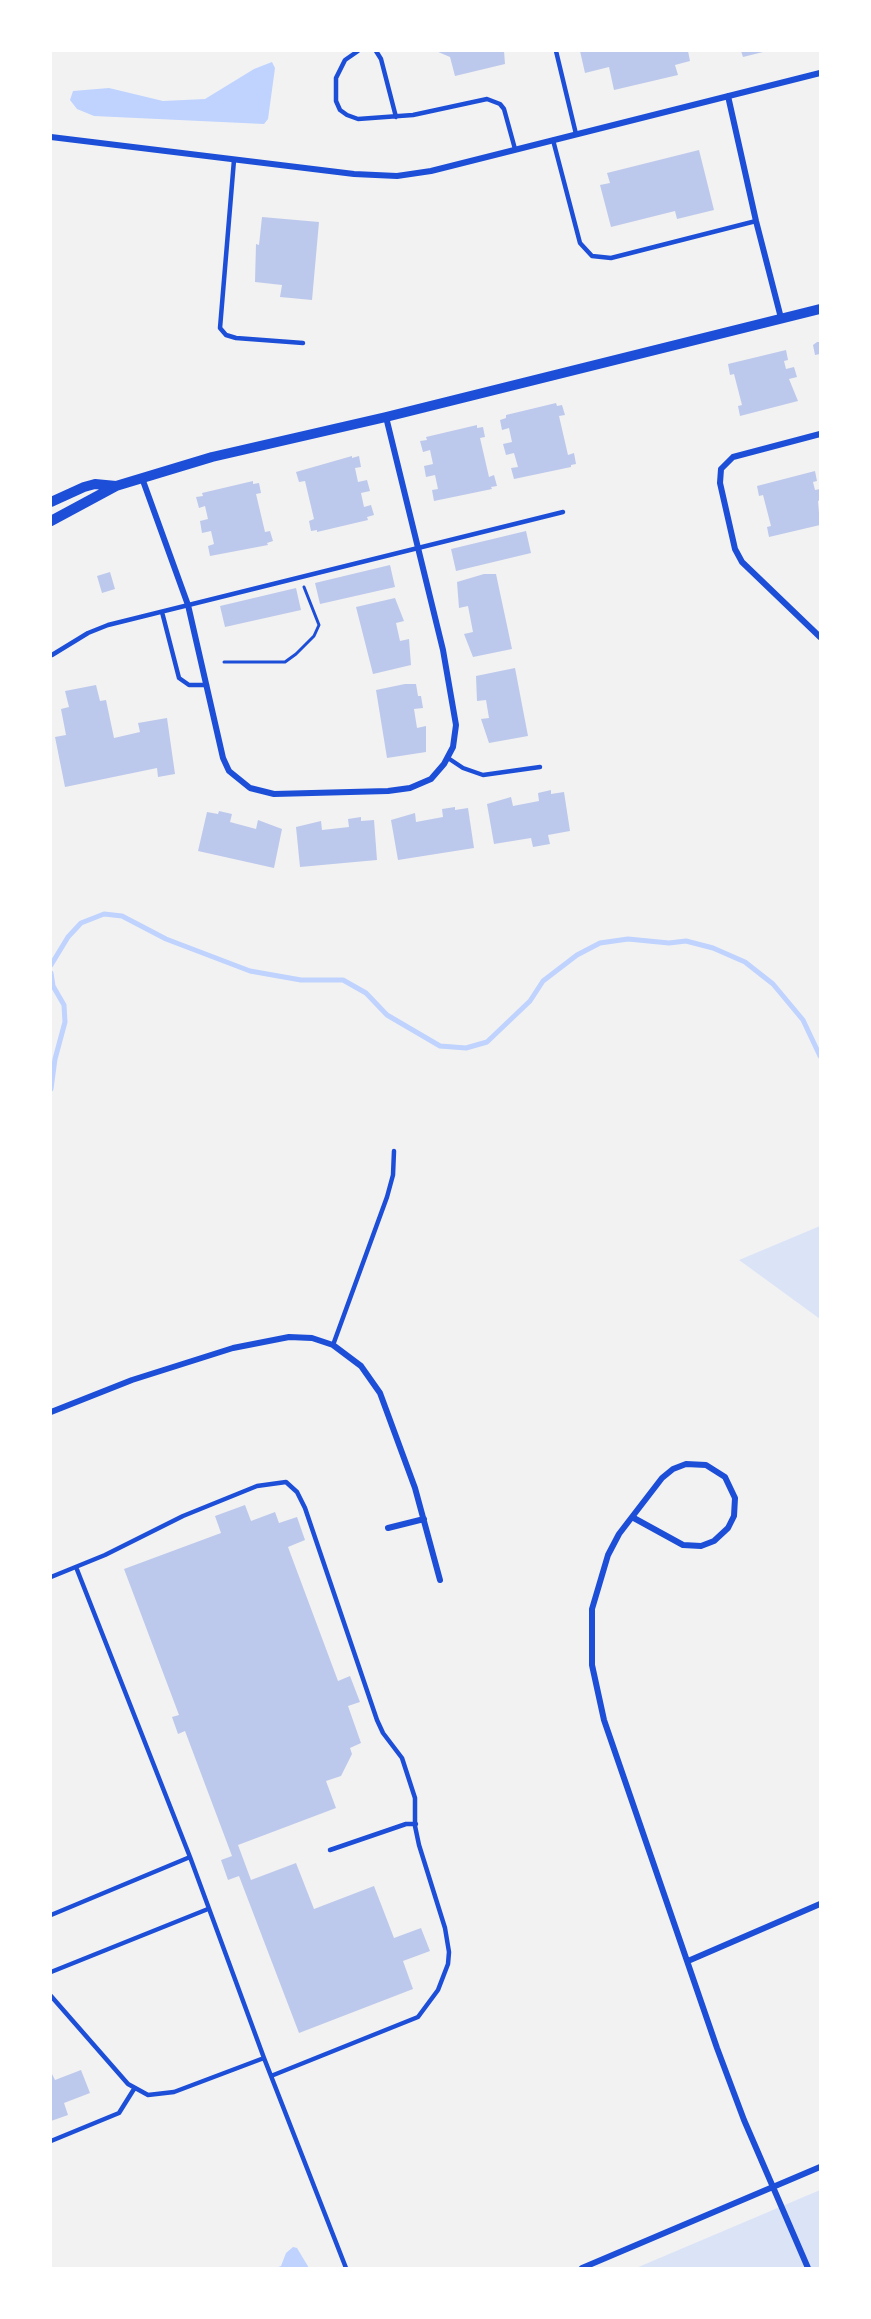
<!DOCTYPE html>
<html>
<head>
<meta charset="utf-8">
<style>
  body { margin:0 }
  #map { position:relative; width:871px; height:2319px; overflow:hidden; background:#f2f2f2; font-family:Raleway,sans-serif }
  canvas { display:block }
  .frame { position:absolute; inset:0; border:52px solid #fff; pointer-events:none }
</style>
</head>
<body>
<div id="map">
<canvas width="871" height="2319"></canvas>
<div class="frame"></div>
</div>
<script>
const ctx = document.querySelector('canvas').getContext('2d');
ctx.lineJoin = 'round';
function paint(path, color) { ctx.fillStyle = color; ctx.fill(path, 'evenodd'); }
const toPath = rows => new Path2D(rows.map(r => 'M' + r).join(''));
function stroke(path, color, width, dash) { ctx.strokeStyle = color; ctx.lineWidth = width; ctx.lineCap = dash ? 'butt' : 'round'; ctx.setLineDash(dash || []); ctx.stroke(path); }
const green = toPath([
  [820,1226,820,1319,739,1260],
  [820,2190,820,2268,636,2268]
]);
const water = toPath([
  [272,62,275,68,268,119,264,124,94,116,77,109,70,100,73,91,109,88,163,101,205,99,254,69],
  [293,2247,297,2248,309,2268,276,2268,281,2266,286,2253]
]);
const stream = toPath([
  [51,965,68,937,81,923,104,914,122,916,166,939,250,971,301,980,343,980,366,993,387,1015,440,1046,466,1048,487,1042,530,1001,543,981,577,955,600,943,628,939,669,943,686,941,713,948,745,962,773,984,803,1020,820,1056],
  [51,973,53,986,64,1005,65,1022,55,1059,51,1089]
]);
const building = toPath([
  [436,51,504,51,505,64,455,76,450,57],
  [580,51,688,51,690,61,675,65,678,75,614,90,609,67,585,73],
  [741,51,763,51,763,52,743,57],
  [699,150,714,210,677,219,675,211,611,227,600,185,610,183,607,173],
  [262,217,319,222,312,300,280,297,282,285,255,282,256,244,259,245],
  [817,342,820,342,820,354,815,355,813,345],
  [786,350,788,360,784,361,786,369,794,367,797,377,789,379,798,401,740,416,738,406,742,405,734,374,730,375,728,364],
  [556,403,557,406,562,405,565,415,559,416,568,455,574,453,576,464,571,465,571,467,514,479,511,468,518,467,514,453,506,455,503,444,512,442,509,428,502,430,500,420,506,418,506,415],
  [477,425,477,428,483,427,485,437,480,438,489,477,494,475,497,486,491,487,492,489,434,501,432,490,438,489,435,475,426,477,424,466,433,464,430,450,423,452,420,441,427,440,426,437],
  [352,456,352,458,359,456,361,467,355,468,358,482,367,480,370,491,361,493,364,507,371,505,374,515,367,517,368,520,317,532,317,530,311,531,309,521,314,519,305,481,299,482,296,472],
  [815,471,817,481,813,482,815,490,820,489,820,500,818,501,820,525,769,537,767,527,771,526,763,495,759,496,757,486],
  [253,481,253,484,259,483,261,493,256,494,265,532,270,531,273,541,267,543,268,545,210,556,208,546,214,544,211,531,202,533,200,521,208,519,205,506,199,508,196,497,203,496,202,493],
  [526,531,531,553,456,571,451,549],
  [390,565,395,587,320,604,315,583],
  [110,572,115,589,102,593,97,576],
  [484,574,496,574,512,649,473,657,464,634,473,632,468,606,459,608,457,582],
  [296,588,301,610,225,627,220,606],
  [395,598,404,621,396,623,400,641,409,639,411,665,373,674,356,607],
  [515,668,528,736,489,743,481,719,489,718,486,700,477,701,476,676],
  [405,684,416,684,418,696,421,696,423,708,414,709,417,728,426,726,426,752,387,758,376,690],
  [96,685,100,701,106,700,114,738,140,732,138,723,167,718,175,774,158,777,157,768,65,787,55,737,66,735,61,709,69,707,65,691],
  [551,790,551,794,564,792,570,831,548,835,550,844,533,847,531,838,494,844,487,804,511,797,513,806,539,801,538,793],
  [455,807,455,810,468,808,474,848,398,860,391,820,415,813,416,822,443,817,442,809],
  [219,811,232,814,230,822,256,829,258,820,282,829,274,868,198,851,207,812,218,814],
  [361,817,361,821,374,820,377,860,300,867,296,827,321,821,322,830,349,827,348,819],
  [245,1505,251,1521,275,1512,279,1523,297,1517,305,1540,288,1547,338,1681,350,1676,360,1702,348,1706,361,1743,350,1748,352,1754,341,1776,326,1781,336,1808,238,1845,251,1880,296,1863,314,1909,374,1886,394,1938,421,1928,430,1951,403,1961,413,1989,299,2033,239,1876,228,1880,221,1860,232,1856,185,1731,178,1734,172,1717,179,1715,124,1569,221,1533,215,1516],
  [81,2070,90,2093,64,2103,68,2115,51,2121,51,2072,55,2080]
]);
const path = toPath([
  [224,662,285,662,296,654,314,636,319,625,304,587]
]);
const service = toPath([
  [358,51,345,60,336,78,336,101,340,110,347,115,358,119,413,115,487,99,500,104,504,109,515,149],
  [376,51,381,59,396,117],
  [556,51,576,134],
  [553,140,580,243,592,256,611,258,756,221],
  [234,160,220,328,226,335,236,338,303,343],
  [162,612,179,678,189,685,207,685],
  [52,655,88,633,108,625,563,512],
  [448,758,463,768,483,775,540,767],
  [333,1345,387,1197,393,1175,394,1151],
  [76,1567,190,1857,264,2058,346,2268],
  [51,1577,105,1555,183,1516,257,1486,286,1482,297,1492,305,1508,377,1720,383,1733,402,1758,415,1798,415,1826,419,1845,445,1928,449,1952,448,1964,438,1990,418,2017,271,2076],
  [330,1850,406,1824,416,1824],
  [51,1915,190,1857],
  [51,1972,208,1909],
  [51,1996,128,2084,148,2095,174,2092,264,2058],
  [51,2141,119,2113,134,2089]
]);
const minor = toPath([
  [728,96,756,221,781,318],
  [51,137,354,174,397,176,431,171,820,73],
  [820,434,733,457,721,469,720,483,735,549,742,562,820,637],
  [142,478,188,605,223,758,229,771,250,788,274,794,388,791,410,788,431,779,444,764,453,747,456,725,443,650,386,417],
  [51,1412,132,1380,233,1348,289,1337,312,1338,333,1345,361,1366,380,1393,415,1488,440,1580],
  [632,1517,683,1545,701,1546,714,1541,728,1528,734,1516,735,1498,725,1477,706,1465,686,1464,673,1469,662,1478,632,1517,619,1534,608,1555,592,1609,592,1665,604,1720,717,2048,744,2120,808,2268],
  [388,1528,424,1519],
  [688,1961,820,1904],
  [582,2268,820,2167]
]);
const tertiary = toPath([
  [51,502,84,487,95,484,116,486],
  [51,521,116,486,212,457,386,417,820,309]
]);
paint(green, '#dbe4f7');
paint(water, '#bfd3fe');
stroke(stream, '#bfd3fe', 5);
paint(building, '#bdc9ec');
stroke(path, '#1d4ed8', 3);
stroke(service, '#1d4ed8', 4.5);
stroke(minor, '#1d4ed8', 6);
stroke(tertiary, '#1d4ed8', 10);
</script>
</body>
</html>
